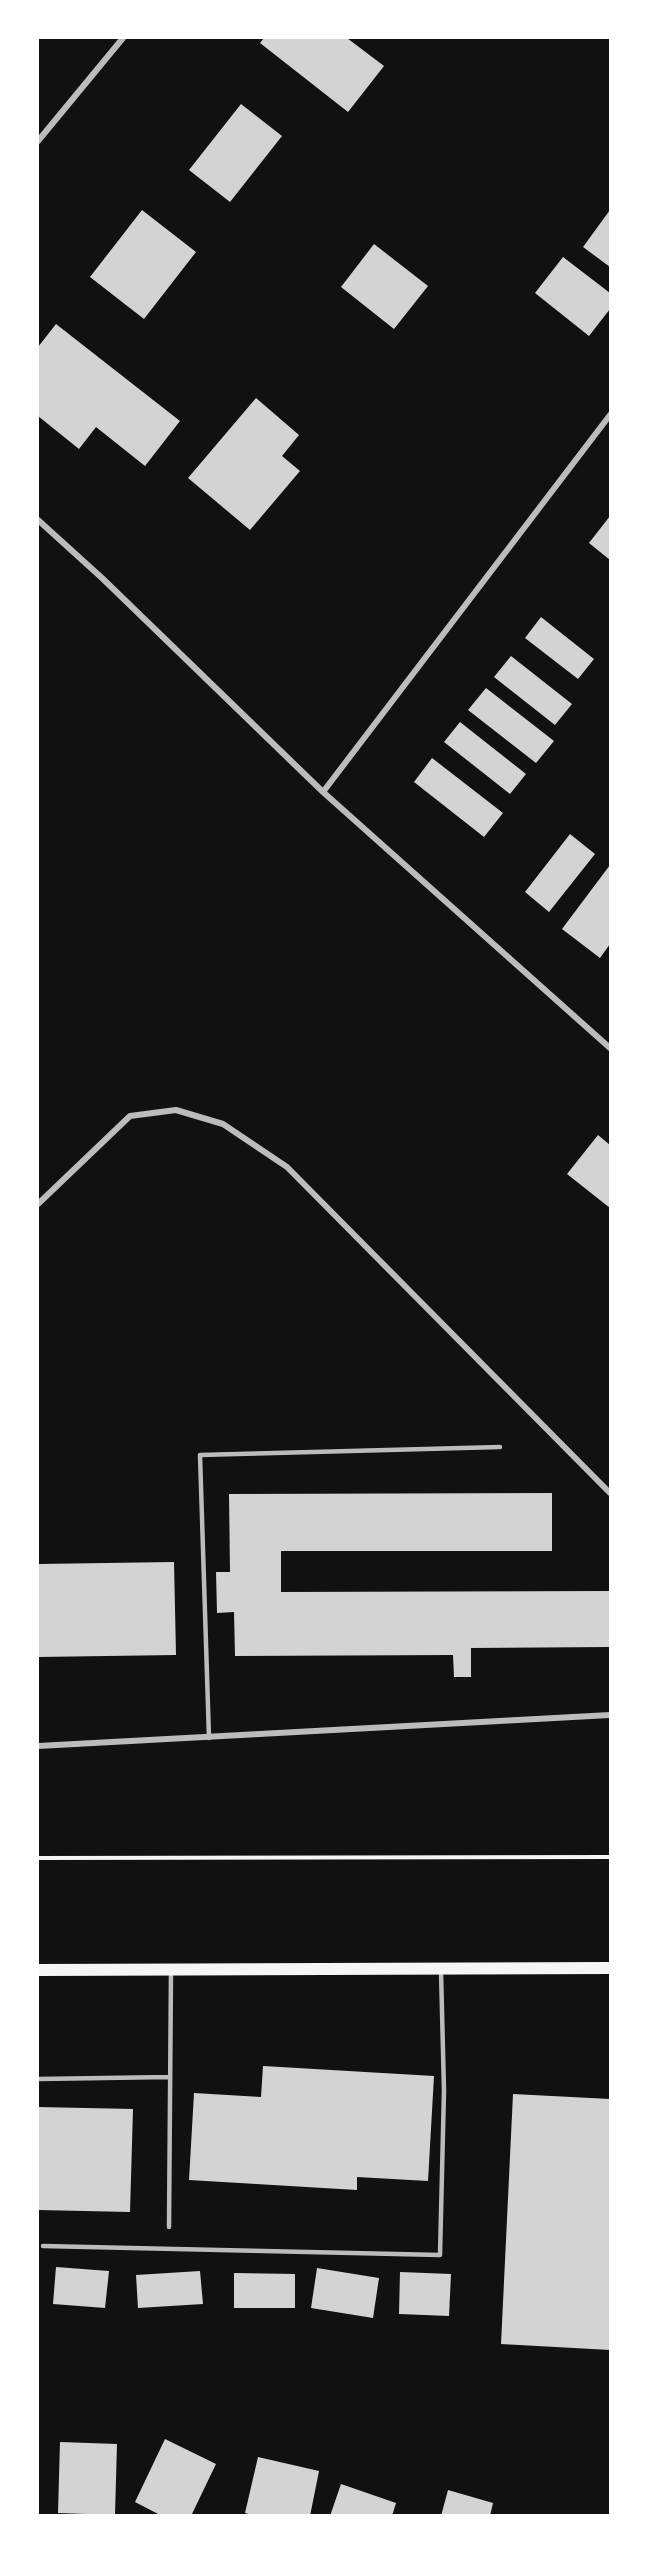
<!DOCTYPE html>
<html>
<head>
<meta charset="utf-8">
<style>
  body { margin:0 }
  #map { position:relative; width:648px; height:2553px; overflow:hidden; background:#111; font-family:"Fira Sans",sans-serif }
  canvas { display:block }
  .frame { position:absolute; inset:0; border:39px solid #fff; pointer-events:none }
</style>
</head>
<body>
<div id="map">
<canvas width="648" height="2553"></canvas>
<div class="frame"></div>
</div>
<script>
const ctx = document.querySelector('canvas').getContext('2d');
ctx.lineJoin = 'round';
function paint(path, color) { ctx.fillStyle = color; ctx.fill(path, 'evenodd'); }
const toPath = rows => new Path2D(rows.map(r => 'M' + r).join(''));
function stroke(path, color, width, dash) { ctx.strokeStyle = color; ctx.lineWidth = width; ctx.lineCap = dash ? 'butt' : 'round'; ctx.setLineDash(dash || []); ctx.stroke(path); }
const building = toPath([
  [264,38,347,38,384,66,348,112,260,43],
  [241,104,282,136,230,202,189,170],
  [142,210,196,252,144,319,90,277],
  [610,210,610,267,583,247],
  [374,244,428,286,394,329,341,287],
  [563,257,610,293,610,309,589,336,535,293],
  [56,324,180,421,145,466,96,427,79,449,38,416,38,347],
  [256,398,299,435,282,456,300,471,250,530,188,478],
  [610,516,610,560,589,543],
  [541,617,594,659,578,679,525,638],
  [511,656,572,704,555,725,494,677],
  [486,688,554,741,536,763,468,710],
  [460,722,526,774,510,794,444,742],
  [432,758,503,813,484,837,414,782],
  [570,834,595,854,549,912,525,892],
  [610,865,610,944,600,958,562,929],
  [598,1135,610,1145,610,1208,567,1174],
  [552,1493,552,1551,281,1551,281,1592,610,1591,610,1647,471,1648,471,1677,454,1677,453,1655,235,1656,234,1612,217,1613,216,1572,230,1572,229,1494],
  [174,1562,176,1655,38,1657,38,1564],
  [263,2066,434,2076,428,2181,357,2177,357,2190,189,2180,194,2093,261,2097],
  [513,2094,610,2099,610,2350,501,2344],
  [38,2107,133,2109,130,2212,38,2210],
  [56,2267,109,2271,105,2308,53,2304],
  [317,2268,379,2278,373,2318,311,2308],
  [200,2271,203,2304,138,2308,136,2275],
  [400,2272,451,2274,449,2316,399,2314],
  [234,2273,295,2274,295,2308,234,2308],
  [165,2439,216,2464,191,2516,162,2516,135,2502],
  [60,2442,117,2444,115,2515,58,2513],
  [258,2457,319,2471,310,2516,255,2516,245,2513],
  [341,2484,396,2503,392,2516,330,2516],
  [448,2490,493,2503,490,2516,441,2516]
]);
const path = toPath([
  [38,1858,610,1857]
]);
const service = toPath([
  [209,1738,200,1455,500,1447],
  [38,2079,170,2077],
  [169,2227,171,1971],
  [43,2246,440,2255,444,2091,441,1971]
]);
const minor = toPath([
  [38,141,123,38],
  [38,520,102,578,323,792,610,1048],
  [323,792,610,415],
  [38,1204,130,1116,176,1110,223,1124,287,1167,610,1493],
  [38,1746,610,1715]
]);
const secondary = toPath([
  [38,1970,610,1968]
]);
paint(building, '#d3d3d3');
stroke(path, '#f5f5f5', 4);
stroke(service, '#bcbcbc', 4.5);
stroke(minor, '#bcbcbc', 6);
stroke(secondary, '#f5f5f5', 12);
</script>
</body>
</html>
